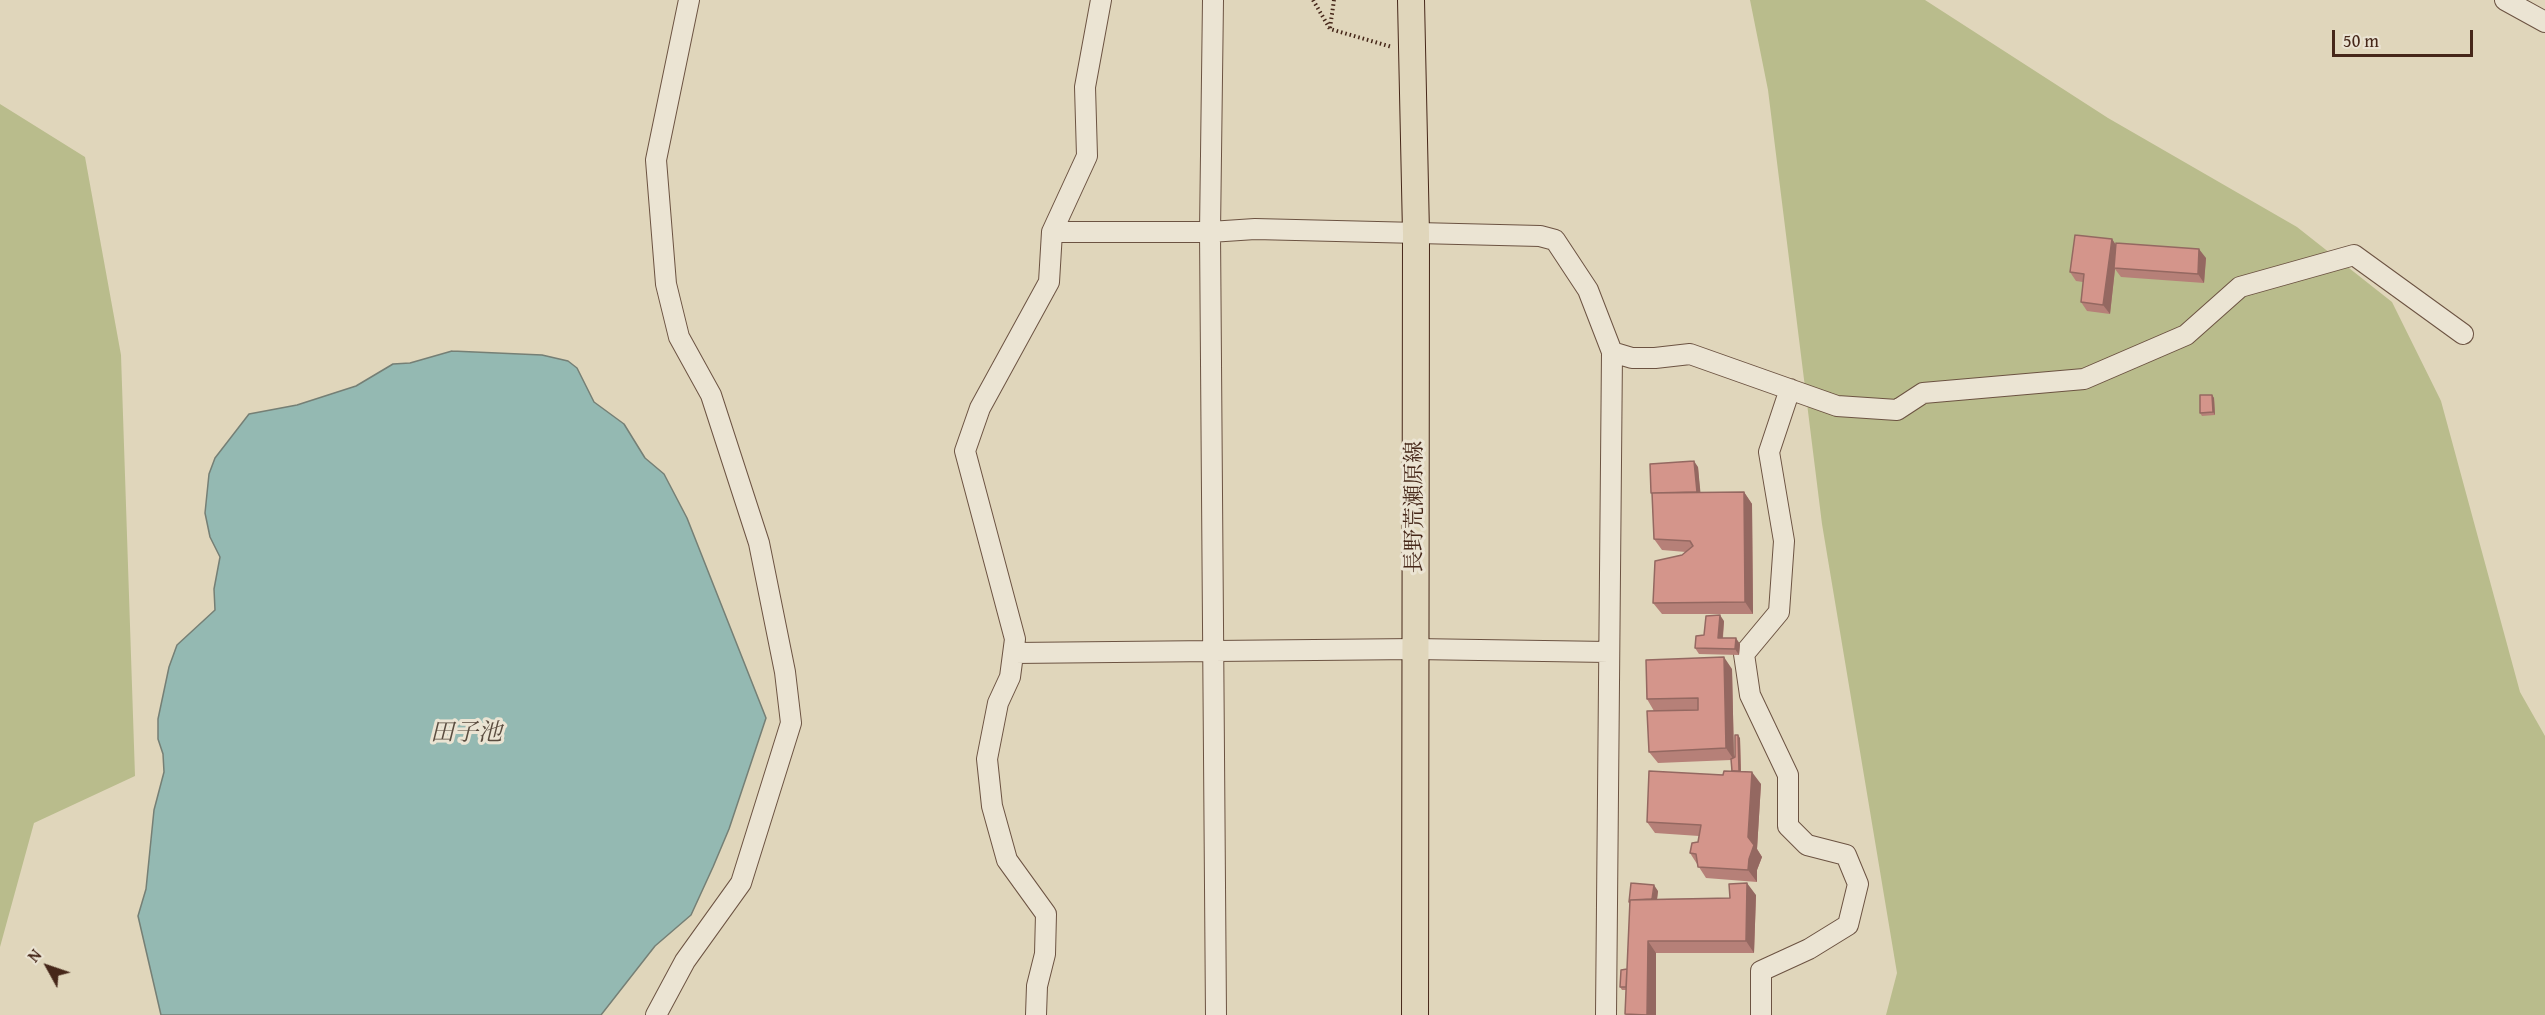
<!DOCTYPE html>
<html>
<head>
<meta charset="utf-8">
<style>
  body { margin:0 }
  #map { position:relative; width:2545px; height:1015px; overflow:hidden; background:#e0d6bb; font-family:"Gentium Book Plus",serif }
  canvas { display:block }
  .north { position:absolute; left:18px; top:937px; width:60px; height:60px; -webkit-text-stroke:4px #ebe4d3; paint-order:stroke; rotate:310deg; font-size:16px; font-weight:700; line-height:24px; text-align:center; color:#462719 }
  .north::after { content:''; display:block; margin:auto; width:21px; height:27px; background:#462719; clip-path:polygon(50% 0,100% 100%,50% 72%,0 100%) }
  .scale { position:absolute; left:2332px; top:30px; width:141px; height:27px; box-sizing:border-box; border:3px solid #462719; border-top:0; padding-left:8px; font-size:18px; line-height:21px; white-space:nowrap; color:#462719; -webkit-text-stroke:4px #ebe4d3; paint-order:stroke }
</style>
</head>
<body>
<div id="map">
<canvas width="2545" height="1015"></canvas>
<div class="north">N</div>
<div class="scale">50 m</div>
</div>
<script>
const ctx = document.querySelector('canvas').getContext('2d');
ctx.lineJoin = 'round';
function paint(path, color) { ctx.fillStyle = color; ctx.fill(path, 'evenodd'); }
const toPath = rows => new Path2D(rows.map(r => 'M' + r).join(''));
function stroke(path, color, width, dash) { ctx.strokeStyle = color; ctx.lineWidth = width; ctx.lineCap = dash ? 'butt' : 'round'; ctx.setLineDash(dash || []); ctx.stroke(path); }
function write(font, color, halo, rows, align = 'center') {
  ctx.font = font + ' "Gentium Book Plus","Noto Serif JP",serif'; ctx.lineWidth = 6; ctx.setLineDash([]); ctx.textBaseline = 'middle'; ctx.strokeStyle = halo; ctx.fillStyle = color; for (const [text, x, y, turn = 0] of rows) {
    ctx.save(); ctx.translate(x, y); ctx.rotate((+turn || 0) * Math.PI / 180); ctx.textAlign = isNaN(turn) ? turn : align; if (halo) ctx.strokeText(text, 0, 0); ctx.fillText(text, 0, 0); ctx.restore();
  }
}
const green = toPath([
  [1750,0,1925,0,2108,118,2297,227,2392,302,2441,401,2520,692,2545,736,2545,1015,1886,1015,1897,973,1822,524,1768,90],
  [0,104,85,157,121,355,135,776,34,823,0,947]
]);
const water = toPath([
  [452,351,542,355,568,361,577,368,594,402,624,424,645,458,664,474,687,518,766,718,729,829,713,867,691,915,655,946,601,1015,161,1015,138,916,146,889,154,810,164,772,163,754,158,739,158,719,169,667,177,645,215,610,214,589,220,557,210,537,205,513,209,474,215,458,249,414,297,405,356,386,393,364,410,363,452,351]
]);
const path = toPath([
  [1313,0,1330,29,1392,47],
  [1330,28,1334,0]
]);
const minor = toPath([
  [1213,0,1210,232,1216,1015],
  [2505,0,2545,22],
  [1052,232,1210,232,1255,229,1540,236,1555,240,1588,290,1612,352,1632,358,1655,358,1690,354,1837,406,1897,410,1923,393,2084,379,2186,335,2240,287,2354,255,2463,334],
  [1014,653,1415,649,1608,652],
  [656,1015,685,961,741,883,791,723,785,672,759,543,711,395,679,337,666,284,656,160,689,0],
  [1036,1015,1037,986,1045,954,1046,914,1007,860,992,806,987,759,998,703,1010,677,1015,639,965,451,980,408,1049,282,1052,232,1087,156,1085,87,1101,0],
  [1606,1015,1612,352],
  [1761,1015,1761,971,1809,949,1848,925,1858,884,1846,855,1807,845,1788,826,1788,775,1750,695,1744,654,1779,612,1784,541,1769,452,1790,389]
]);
const major = toPath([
  [1411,0,1416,233,1415,1015]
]);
const wall = toPath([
  [2112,239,2116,246,2206,258,2204,283,2121,277,2115,269,2110,314,2087,311,2081,302,2083,282,2076,281,2070,272],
  [2212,395,2214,398,2215,415,2202,416,2200,413],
  [1698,467,1700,493,1744,492,1752,504,1753,614,1662,614,1653,603,1682,555,1686,552,1662,550,1654,539,1652,494,1651,493],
  [1724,621,1723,638,1740,644,1739,655,1699,654,1695,648],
  [1732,669,1734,757,1740,738,1741,771,1761,784,1757,849,1762,857,1757,870,1757,882,1706,878,1690,853,1698,842,1699,836,1655,833,1647,822,1723,775,1732,771,1731,760,1658,763,1649,752,1654,711,1647,699],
  [1658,891,1657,899,1730,898,1756,895,1754,953,1656,953,1656,1015,1626,1015,1625,1014,1626,990,1622,990,1620,987,1627,969,1630,903,1629,902]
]);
const shadedWall = toPath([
  [2112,239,2118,248,2114,268,2115,269,2110,314,2103,305],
  [2199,249,2206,258,2204,283,2198,274],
  [2212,395,2214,398,2215,415,2213,412],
  [1694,461,1698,467,1701,498,1697,492],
  [1744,492,1752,504,1753,614,1745,602],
  [1720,615,1724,621,1722,645,1718,638],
  [1736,638,1740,644,1739,655,1735,649],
  [1724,657,1732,669,1734,760,1726,748],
  [1738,735,1740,738,1741,780,1739,777],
  [1752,772,1761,784,1757,849,1762,857,1757,870,1757,882,1748,870,1748,837],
  [1747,883,1756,895,1754,953,1746,941],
  [1654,885,1658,891,1656,908,1652,902],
  [1648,941,1656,953,1656,1015,1647,1015]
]);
const building = toPath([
  [2075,235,2112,239,2103,305,2081,302,2084,274,2070,272,2075,235],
  [2116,243,2199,249,2198,274,2114,268,2116,243],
  [2200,395,2212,395,2213,412,2200,413,2200,395],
  [1694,461,1697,492,1651,493,1650,464,1694,461],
  [1744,492,1745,602,1653,603,1655,561,1682,555,1693,546,1690,541,1654,539,1652,493,1744,492],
  [1720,615,1718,638,1736,638,1735,649,1695,648,1696,636,1704,635,1706,616,1720,615],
  [1724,657,1726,748,1649,752,1647,711,1698,710,1698,698,1647,699,1646,660,1724,657],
  [1735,735,1738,735,1739,771,1732,771,1731,759,1735,757,1735,735],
  [1649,771,1723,775,1724,771,1752,772,1748,837,1754,845,1749,859,1748,870,1698,867,1696,854,1690,853,1692,843,1698,842,1701,825,1647,822,1649,771],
  [1631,883,1654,885,1652,899,1630,900,1630,902,1629,902,1631,883],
  [1747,883,1746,941,1648,941,1647,1015,1625,1014,1630,900,1730,898,1729,884,1747,883],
  [1627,969,1626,987,1620,987,1621,970,1627,969]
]);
const streetNames = [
  ["長野荒瀬原線",1415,507,-90]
];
const waterNames = [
  ["田子池",466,734]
];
paint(green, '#b9bc8c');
paint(water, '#94b9b2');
stroke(water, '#757f75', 1.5);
stroke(minor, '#6c5342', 22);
stroke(major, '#462719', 28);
stroke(path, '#462719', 4, [1.5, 3]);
stroke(minor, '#ebe4d3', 20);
stroke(major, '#e0d6bb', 26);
paint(wall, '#b68078');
paint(shadedWall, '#946861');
paint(building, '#d4958b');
stroke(building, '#946861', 1.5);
write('22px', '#462719', '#ebe4d3', streetNames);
write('italic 24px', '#5a4c3f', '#ebe4d3', waterNames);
</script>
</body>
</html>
